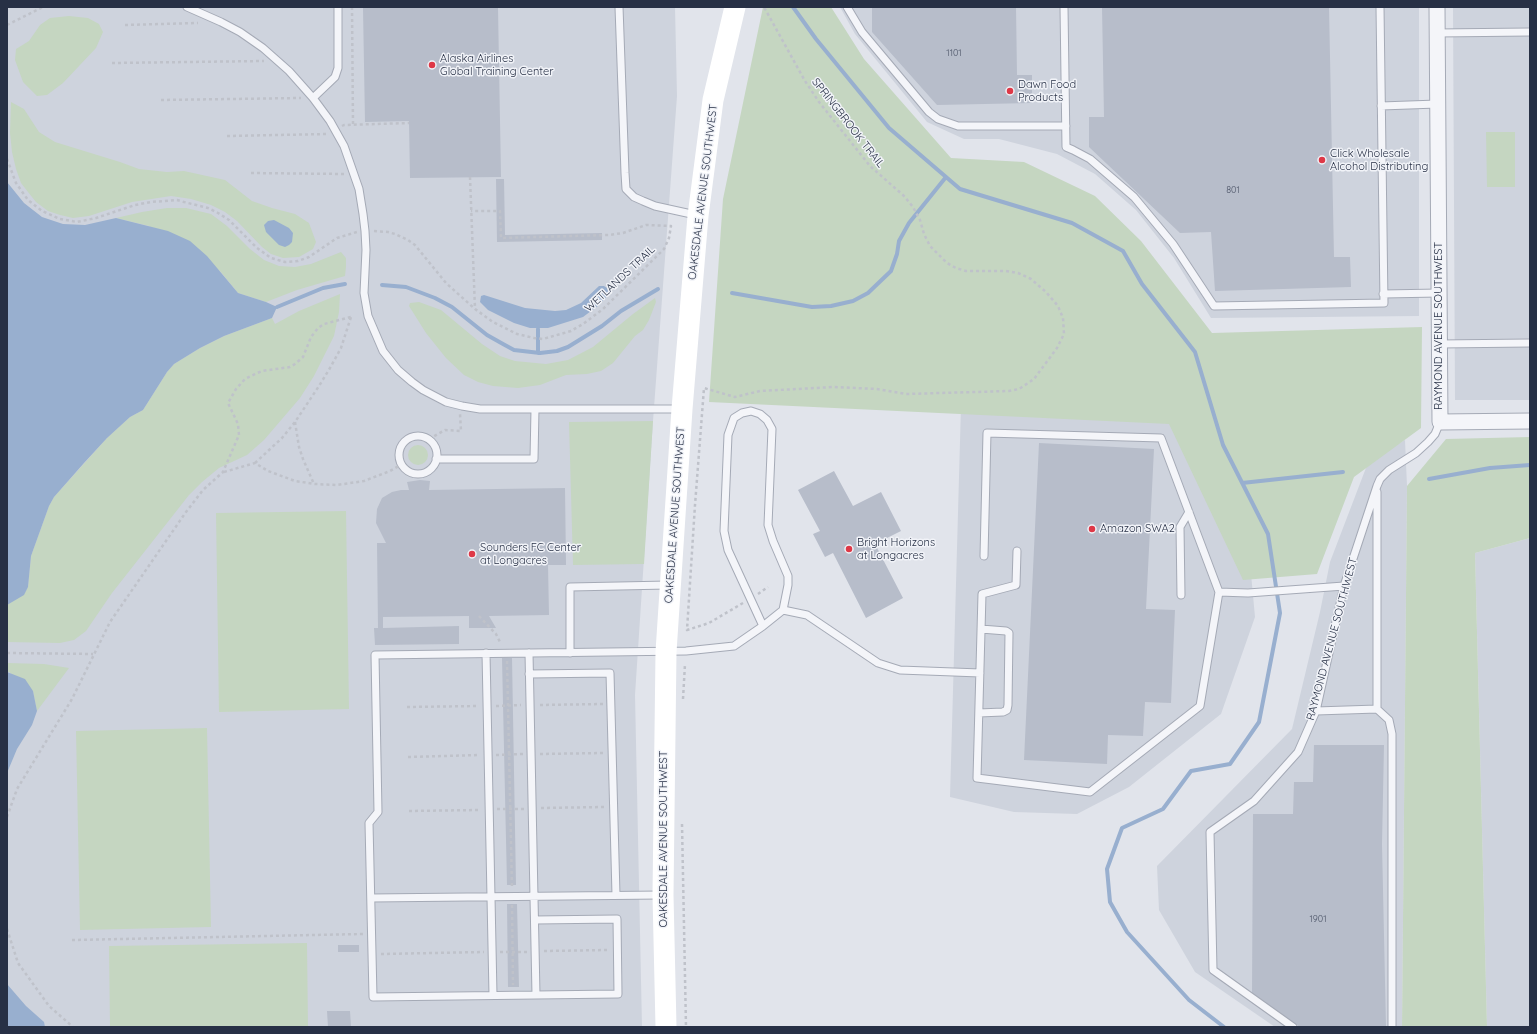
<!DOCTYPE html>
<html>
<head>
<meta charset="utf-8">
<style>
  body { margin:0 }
  #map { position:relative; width:1537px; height:1034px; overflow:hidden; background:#e1e4eb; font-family:Quicksand,sans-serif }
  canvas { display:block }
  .frame { position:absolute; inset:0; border:8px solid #273045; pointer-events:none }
</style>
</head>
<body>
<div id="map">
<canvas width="1537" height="1034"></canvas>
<div class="frame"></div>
</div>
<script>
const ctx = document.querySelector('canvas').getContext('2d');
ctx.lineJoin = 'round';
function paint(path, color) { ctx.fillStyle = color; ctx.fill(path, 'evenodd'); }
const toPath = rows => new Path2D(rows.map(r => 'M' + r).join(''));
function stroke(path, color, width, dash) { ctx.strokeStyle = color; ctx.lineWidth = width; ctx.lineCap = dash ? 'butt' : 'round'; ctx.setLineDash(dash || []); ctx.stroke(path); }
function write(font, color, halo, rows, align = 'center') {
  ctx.font = font + ' Quicksand,sans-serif'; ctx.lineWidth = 3; ctx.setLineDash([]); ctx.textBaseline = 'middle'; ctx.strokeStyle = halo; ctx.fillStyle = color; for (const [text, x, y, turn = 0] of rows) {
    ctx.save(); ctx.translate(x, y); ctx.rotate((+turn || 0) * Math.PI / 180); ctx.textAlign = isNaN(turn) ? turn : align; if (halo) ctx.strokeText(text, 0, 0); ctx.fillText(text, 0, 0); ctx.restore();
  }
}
const built = toPath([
  [7,7,675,7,677,96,653,421,635,695,642,1027,7,1027],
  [840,7,1419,7,1419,316,1211,318,1174,258,1136,210,1095,174,1057,154,999,139,964,139,927,122,855,34],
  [1453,7,1530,7,1530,400,1455,400],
  [961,406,1175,410,1250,563,1255,617,1221,714,1129,787,1077,814,1014,812,950,797],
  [1405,440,1407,486,1402,1027,1275,1027,1195,972,1159,910,1157,866,1292,729,1320,612,1330,562,1369,460],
  [1530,538,1530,1027,1487,1027,1475,553]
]);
const green = toPath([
  [763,7,831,7,864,59,951,158,1024,162,1095,196,1141,241,1212,333,1422,327,1421,428,1354,477,1317,574,1243,580,1169,424,709,402,723,199],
  [69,16,88,18,99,24,103,32,96,48,63,83,47,95,37,96,23,82,15,60,16,49,29,41,40,25,50,18],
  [11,102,24,109,39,132,55,142,120,162,139,169,167,172,184,171,225,180,252,201,272,208,295,214,309,223,316,242,313,249,299,257,283,258,271,254,262,247,237,221,225,212,211,205,191,199,171,196,132,202,89,216,73,218,60,215,48,211,36,202,28,192,21,183,16,169,12,152,10,133],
  [1486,132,1515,132,1515,187,1487,187],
  [167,208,186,208,211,214,227,226,250,249,264,260,279,266,295,267,311,264,341,252,346,258,346,267,345,276,297,290,266,302,238,293,220,271,149,226,116,218,142,212],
  [340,294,339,312,334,336,314,376,300,398,264,440,247,455,219,468,202,482,189,495,112,593,86,631,74,640,60,643,7,642,7,605,24,594,28,587,31,556,49,506,54,497,107,438,130,417,143,410,167,372,174,364,200,348,224,336,272,318,275,324,299,311],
  [655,298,656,302,649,320,643,330,635,336,613,363,601,371,587,374,566,375,540,385,518,388,493,386,478,382,464,375,446,358,426,333,409,306,410,303,419,302,441,310,482,344,500,356,515,361,546,364,568,360,593,347,633,314],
  [653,421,644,564,573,565,569,422],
  [1530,437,1530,538,1475,553,1487,1027,1402,1027,1407,486,1446,439],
  '408 455a10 10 0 1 1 20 0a10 10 0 1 1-20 0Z',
  [346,511,349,709,219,712,216,513],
  [7,663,44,664,69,668,37,711,33,691,9,672,7,672],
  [207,728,211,927,80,930,76,731],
  [307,943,308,1027,110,1027,109,946]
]);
const water = toPath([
  [7,182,24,203,42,217,63,224,85,225,116,218,168,231,190,241,207,256,238,293,266,302,277,307,272,318,224,336,200,348,174,364,167,372,143,410,130,417,107,438,84,463,54,497,49,506,31,556,28,587,24,595,7,605],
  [274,220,289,228,293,233,292,242,289,245,285,247,279,245,266,232,264,225,268,221],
  [599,286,604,286,607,288,608,291,607,296,599,305,583,317,548,328,530,328,514,323,488,310,480,302,481,296,484,295,525,308,555,311,566,310,581,303],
  [7,672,25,679,33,691,37,711,32,725,17,749,7,773],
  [7,984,26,1006,44,1022,45,1027,7,1027]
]);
const stream = toPath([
  [793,7,816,39,889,128,960,189,1072,223,1123,251,1142,284,1195,352,1223,445,1268,534,1280,613,1259,722,1230,764,1191,771,1163,809,1122,828,1107,869,1110,902,1127,932,1189,1000,1224,1027],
  [382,285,406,287,435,298,452,307,487,335,503,344,514,350,540,353,557,351,568,347,602,326,621,311,658,289],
  [732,293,812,307,831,306,853,301,868,293,891,271,897,254,899,241,909,223,946,177],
  [277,307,323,288,345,284],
  [538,353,538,329],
  [1429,479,1490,468,1530,465],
  [1242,483,1343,472]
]);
const building = toPath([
  [374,7,498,8,501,177,410,178,409,121,365,122,363,8,374,8],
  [872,7,1016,7,1017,75,1032,75,1032,103,937,105,872,32],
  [1102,7,1329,7,1334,257,1350,257,1351,287,1215,291,1211,232,1180,233,1089,147,1089,117,1104,117],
  [496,179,504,179,505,235,602,233,602,240,497,242],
  [1039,443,1154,449,1146,609,1175,610,1171,703,1145,702,1143,736,1108,735,1107,764,1024,760],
  [834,471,853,506,881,492,901,531,875,544,903,598,866,618,833,553,825,557,813,534,820,531,798,490],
  [420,480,430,481,429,490,565,488,566,565,548,565,549,615,489,616,496,628,469,628,469,616,383,617,383,628,459,626,459,644,375,645,374,628,378,628,377,543,386,543,376,523,377,509,382,498,392,492,401,490,409,490,407,482],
  [502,658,512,658,516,885,507,885],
  [1314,745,1384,745,1382,844,1386,1027,1300,1027,1252,994,1253,814,1293,814,1294,782,1313,782],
  [507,904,517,904,519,987,508,987],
  [338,945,359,945,359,952,338,952],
  [327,1011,350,1011,351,1027,328,1027]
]);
const path = toPath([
  [352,7,353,124],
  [7,25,43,7],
  [125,25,198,23],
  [112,63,264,61],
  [161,100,301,98],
  [342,126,344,125,409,123],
  [227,136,328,134],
  [7,159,16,183,28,200,42,211,60,219,77,222,96,218,135,205,151,202,177,200,184,202,208,208,218,213,229,220,257,248,271,258,285,262,298,261,309,257,337,238,357,232],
  [251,173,345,174],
  [470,177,475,309],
  [374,231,388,232,395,234,408,240,415,245,446,283,475,309,493,322,517,334,534,338,543,339,571,331,583,324,603,309,664,249,669,238,671,226,646,225,623,233,609,235,501,238,500,211,471,211],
  [295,422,299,447,303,459,314,484],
  [429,439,445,430,461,431,460,414],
  [255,463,282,438,295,422,319,386,330,368,341,348,351,317],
  [224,472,255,463,268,471,295,481,315,484,337,485,364,481,390,471,402,464],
  [758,594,768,587],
  [743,603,709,623,687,630,695,505,704,388,735,397,760,391,834,387,877,389,906,394,1009,391,1019,389,1034,379,1057,348,1064,334,1063,318,1058,306,1046,292,1031,279,1018,273,1006,271,966,271,956,268,947,263,930,246,924,234,920,220,913,207,904,196,870,166,819,102,805,81,764,7],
  [479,616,496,634,501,644],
  [7,653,93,654],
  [507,661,512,888],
  [683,699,685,664],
  [540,705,603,704],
  [496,706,521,705],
  [407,707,479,706],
  [540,754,603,753],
  [496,755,523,754],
  [408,757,479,755],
  [541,808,604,807],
  [497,809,524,809],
  [409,811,480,810],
  [7,817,17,789,72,699,110,622,186,512,203,490,223,472,239,435,238,424,228,403,236,389,245,379,255,374,262,371,290,367,295,364,303,357,311,337,318,328,324,324,351,317],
  [682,824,686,1027],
  [512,905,513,985],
  [7,929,18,963,49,1006,73,1027],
  [72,940,363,934],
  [544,951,609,950],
  [500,952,527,952],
  [381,954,484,952]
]);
const lane = toPath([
  [187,7,221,22,240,32,263,48,289,71,313,98,330,121,344,146,359,189,363,214,365,231,366,250,364,293,368,316,383,351,398,370,412,382,423,390,446,402,462,406,480,409,680,409],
  [619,7,625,173,626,189,634,197,643,201,655,206,696,215],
  [847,7,862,32,929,112,938,119,958,126,1066,126],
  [1064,7,1066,147,1073,150,1090,159,1134,197,1173,244,1214,306,1384,303,1380,7],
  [1437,33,1530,32],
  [313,98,335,77,338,68,338,7],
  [1381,106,1437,104],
  [1383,294,1439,293],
  [1439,344,1530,343],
  '399 455a19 19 0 1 1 38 0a19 19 0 1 1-38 0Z',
  [436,459,534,459,535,409],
  [984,556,987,433,1161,438,1219,592,1200,706,1090,792,977,778,982,594,1016,585,1017,551],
  [1219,592,1248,593,1344,586],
  [1181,595,1180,527,1189,512],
  [783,610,807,615,878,663,900,670,980,673],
  [486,653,493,995],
  [529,653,536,995],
  [570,653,570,587,668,585],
  [529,674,610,673,616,895],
  [1377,709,1389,720,1392,734,1392,1027],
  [1316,711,1377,709,1377,492],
  [979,713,1003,712,1007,710,1008,705,1009,633,1006,631,981,629],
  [371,898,661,895],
  [535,920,617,919,618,994,373,997,369,823,378,812,375,655,686,651,734,646,763,626,783,610,788,585,788,576,773,541,768,525,772,429,767,420,760,414,751,411,742,413,734,418,728,435,724,531,728,550,763,626],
  [1293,1027,1213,970,1210,832,1254,801,1298,752,1316,711,1344,586,1377,486,1380,479,1389,470,1416,453,1428,442,1435,434,1440,422]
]);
const street = toPath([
  [1437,7,1440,422,1530,421]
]);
const secondary = toPath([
  [666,1027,663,895,666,652,682,409,698,216,713,100,735,7]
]);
const markers = [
  [432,65,4,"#de3847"],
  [1010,91,4,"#de3847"],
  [1322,160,4,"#de3847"],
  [1092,529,4,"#de3847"],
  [849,549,4,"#de3847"],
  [472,554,4,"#de3847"]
];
const numberNames = [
  ["1101",954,53],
  ["801",1233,190],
  ["1901",1318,919]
];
const poiNames = [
  ["Alaska Airlines",440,59],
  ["Global Training Center",440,72],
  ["Dawn Food",1018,85],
  ["Products",1018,98],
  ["Click Wholesale",1330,154],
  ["Alcohol Distributing",1330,167],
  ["Amazon SWA2",1100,529],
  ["Bright Horizons",857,543],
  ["at Longacres",857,556],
  ["Sounders FC Center",480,548],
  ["at Longacres",480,561]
];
const streetNames = [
  ["SPRINGBROOK TRAIL",848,123,52],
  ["OAKESDALE AVENUE SOUTHWEST",703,192,-83],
  ["WETLANDS TRAIL",620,279,-43],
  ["RAYMOND AVENUE SOUTHWEST",1439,326,-90],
  ["OAKESDALE AVENUE SOUTHWEST",675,515,-86],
  ["RAYMOND AVENUE SOUTHWEST",1332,639,-75],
  ["OAKESDALE AVENUE SOUTHWEST",664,839,-90]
];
paint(built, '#ced3dd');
paint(green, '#c5d6c1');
paint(water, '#98afcf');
stroke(stream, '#98afcf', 4);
paint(building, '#b7bdca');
stroke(lane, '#a5aab6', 9);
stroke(street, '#a5aab6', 17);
stroke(path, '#bfc2ca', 2.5, [3, 3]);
stroke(lane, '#f4f5f9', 7);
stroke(street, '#f4f5f9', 15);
stroke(secondary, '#fff', 21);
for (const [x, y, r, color] of markers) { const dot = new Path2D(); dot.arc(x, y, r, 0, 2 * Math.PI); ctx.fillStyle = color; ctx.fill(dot); stroke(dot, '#f1f3f8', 1.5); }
write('9px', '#4b5366', null, numberNames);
write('11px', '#273045', '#f1f3f8', poiNames, 'left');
write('11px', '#273045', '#f1f3f8', streetNames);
</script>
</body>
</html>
